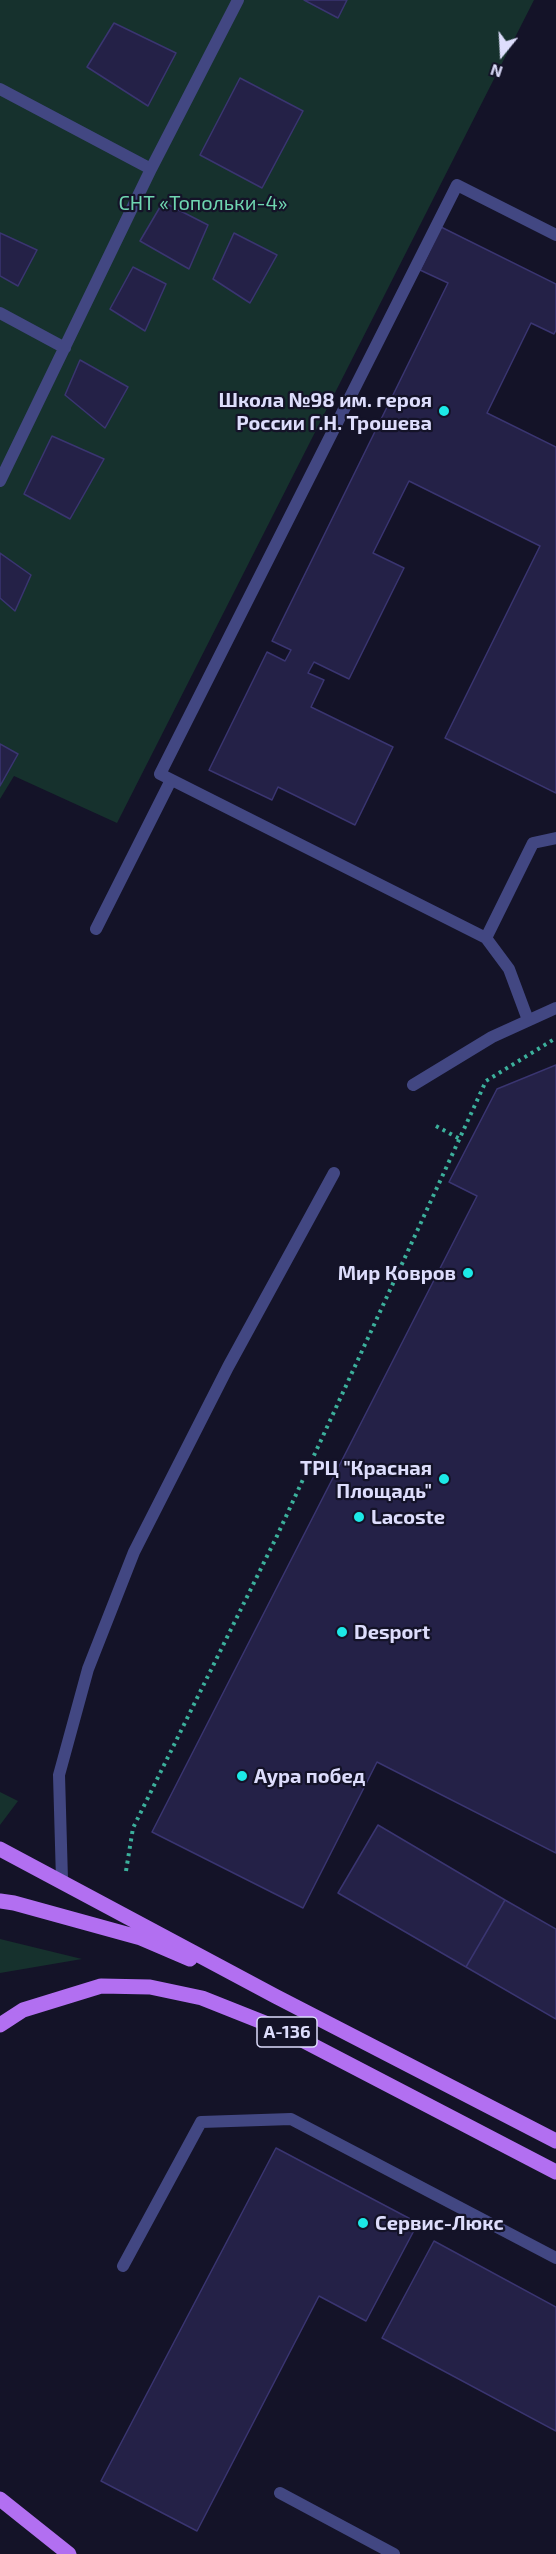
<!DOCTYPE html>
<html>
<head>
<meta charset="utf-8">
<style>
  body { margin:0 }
  #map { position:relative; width:556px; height:2554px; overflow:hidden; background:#141328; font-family:"Exo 2",sans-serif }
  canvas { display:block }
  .north { position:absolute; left:472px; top:24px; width:60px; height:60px; -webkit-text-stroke:4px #141328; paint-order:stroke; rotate:198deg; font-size:16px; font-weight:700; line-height:24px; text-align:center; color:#ddddfc }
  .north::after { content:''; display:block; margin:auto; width:21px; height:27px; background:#ddddfc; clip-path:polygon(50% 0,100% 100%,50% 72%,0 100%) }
</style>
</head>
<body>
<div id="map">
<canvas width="556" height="2554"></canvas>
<div class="north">N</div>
</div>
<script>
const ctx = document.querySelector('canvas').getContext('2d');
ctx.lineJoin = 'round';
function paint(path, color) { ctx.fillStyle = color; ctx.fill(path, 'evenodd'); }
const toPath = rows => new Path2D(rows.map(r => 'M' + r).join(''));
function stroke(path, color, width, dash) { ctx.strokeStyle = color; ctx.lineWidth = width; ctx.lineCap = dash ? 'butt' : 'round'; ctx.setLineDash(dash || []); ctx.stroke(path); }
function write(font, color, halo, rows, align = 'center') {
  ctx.font = font + ' "Exo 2",sans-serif'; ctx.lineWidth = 4.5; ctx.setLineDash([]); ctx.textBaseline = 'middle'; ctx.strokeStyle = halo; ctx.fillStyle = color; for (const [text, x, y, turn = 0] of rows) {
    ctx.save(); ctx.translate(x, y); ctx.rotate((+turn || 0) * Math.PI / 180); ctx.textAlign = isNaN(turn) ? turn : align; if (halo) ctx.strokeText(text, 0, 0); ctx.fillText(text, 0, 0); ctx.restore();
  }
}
const green = toPath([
  [0,0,534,0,117,823,14,776,0,799],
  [0,1792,18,1801,0,1825],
  [0,1939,82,1959,0,1973]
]);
const building = toPath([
  [304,0,347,0,338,18,304,0],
  [114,23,176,53,148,106,87,67,114,23],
  [240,78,303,111,262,188,200,155,240,78],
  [163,202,208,225,189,269,140,241,163,202],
  [441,227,556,284,556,330,554,334,531,323,487,413,556,447,556,793,445,738,540,546,409,481,373,553,404,568,349,679,314,662,308,673,324,680,311,707,393,747,355,825,278,787,272,800,209,770,267,652,285,661,291,650,272,641,448,283,420,270,441,227],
  [0,233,37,250,18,286,0,276,0,233],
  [234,233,277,255,250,303,213,279,234,233],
  [133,267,166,284,145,331,110,309,133,267],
  [80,360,128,387,105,428,65,395,80,360],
  [52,436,104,459,70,519,24,494,52,436],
  [0,553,31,575,15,611,0,598,0,553],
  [0,744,18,754,0,786,0,744],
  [556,1065,556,1853,377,1762,303,1908,152,1832,477,1196,449,1182,497,1089,556,1065],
  [378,1825,505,1900,466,1967,338,1893,378,1825],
  [505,1900,556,1929,556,2019,466,1967,505,1900],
  [276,2148,418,2223,366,2321,319,2296,197,2531,101,2481,276,2148],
  [434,2241,556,2307,556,2431,382,2338,434,2241]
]);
const path = toPath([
  [436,1126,460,1139],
  [126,1871,133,1828,277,1536,486,1081,556,1038]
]);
const lane = toPath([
  [96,929,171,780],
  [486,938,160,774,457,185,556,235],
  [528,1020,509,969,486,938,533,843,556,838],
  [413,1085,492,1037,556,1008],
  [62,1880,59,1775,88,1669,134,1552,228,1367,334,1173],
  [123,2266,201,2122,291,2119,556,2258],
  [280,2493,394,2554]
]);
const street = toPath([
  [0,89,151,169],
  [0,313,65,348],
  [0,481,151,169,238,0]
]);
const primary = toPath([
  [0,1849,275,1996,556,2141],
  [0,1901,14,1903,141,1938,190,1959],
  [0,2025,23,2010,101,1986,150,1987,202,1998,285,2031,556,2172],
  [0,2499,69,2554]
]);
const markers = [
  [444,411,6,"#1ce9e7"],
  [468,1273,6,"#1ce9e7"],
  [444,1479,6,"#1ce9e7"],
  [359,1517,6,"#1ce9e7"],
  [342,1632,6,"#1ce9e7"],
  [242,1776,6,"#1ce9e7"],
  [363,2223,6,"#1ce9e7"]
];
const shields = [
  [287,2032,60]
];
const shieldNames = [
  ["А-136",287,2032]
];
const parkNames = [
  ["СНТ «Топольки-4»",203,203]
];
const poiNames = [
  ["Школа №98 им. героя",432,400,"right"],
  ["России Г.Н. Трошева",432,423,"right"],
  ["Мир Ковров",456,1273,"right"],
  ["ТРЦ \"Красная",432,1468,"right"],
  ["Площадь\"",432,1491,"right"],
  ["Lacoste",371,1517],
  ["Desport",354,1632],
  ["Аура побед",254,1776],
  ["Сервис-Люкс",375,2223]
];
paint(green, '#16312d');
paint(building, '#242147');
stroke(building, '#3a3571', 1.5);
stroke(path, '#3cb09c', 4, [3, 4.5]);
stroke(lane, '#424782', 12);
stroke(street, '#424782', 12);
stroke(primary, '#b26ff1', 15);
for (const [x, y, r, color] of markers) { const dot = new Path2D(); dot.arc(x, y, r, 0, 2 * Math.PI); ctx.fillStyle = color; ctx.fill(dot); stroke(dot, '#141328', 2); }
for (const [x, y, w] of shields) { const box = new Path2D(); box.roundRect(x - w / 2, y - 15, w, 30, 4.5); ctx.fillStyle = '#141328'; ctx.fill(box); stroke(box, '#ddddfc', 1.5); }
write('bold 18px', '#ddddfc', null, shieldNames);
write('20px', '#6fd6b1', '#141328', parkNames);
write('bold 20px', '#ddddfc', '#141328', poiNames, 'left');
</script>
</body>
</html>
